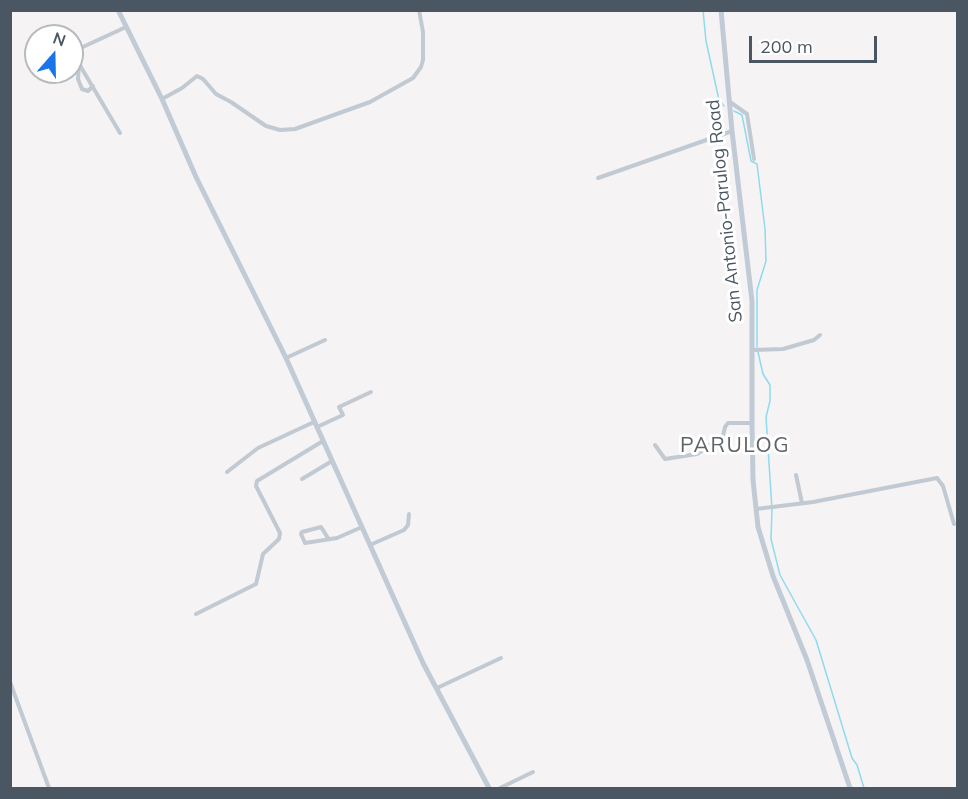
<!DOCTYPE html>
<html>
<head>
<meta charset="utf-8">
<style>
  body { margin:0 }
  #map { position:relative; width:968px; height:799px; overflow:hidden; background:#f5f3f3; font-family:Mulish,sans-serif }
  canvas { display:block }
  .frame { position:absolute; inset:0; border:12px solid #4a5661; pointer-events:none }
  .north { position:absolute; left:24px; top:24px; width:60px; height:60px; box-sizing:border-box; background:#fff; border:2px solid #b7bbc0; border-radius:50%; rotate:20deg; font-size:16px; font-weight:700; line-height:24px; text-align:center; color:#4a5661 }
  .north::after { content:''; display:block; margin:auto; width:21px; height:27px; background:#1a73e8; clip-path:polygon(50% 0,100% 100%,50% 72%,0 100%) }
  .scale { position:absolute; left:749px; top:36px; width:128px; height:27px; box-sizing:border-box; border:3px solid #4a5661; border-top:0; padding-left:8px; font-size:18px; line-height:21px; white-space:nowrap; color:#4a5661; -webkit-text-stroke:4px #fff; paint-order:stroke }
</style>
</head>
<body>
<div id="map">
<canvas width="968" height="799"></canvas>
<div class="frame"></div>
<div class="north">N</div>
<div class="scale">200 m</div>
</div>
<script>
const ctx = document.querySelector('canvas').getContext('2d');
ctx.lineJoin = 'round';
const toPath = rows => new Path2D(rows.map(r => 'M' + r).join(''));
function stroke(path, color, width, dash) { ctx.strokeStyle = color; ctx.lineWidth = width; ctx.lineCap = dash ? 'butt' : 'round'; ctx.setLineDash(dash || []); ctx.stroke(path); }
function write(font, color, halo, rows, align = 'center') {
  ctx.font = font + ' Mulish,sans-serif'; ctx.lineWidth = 6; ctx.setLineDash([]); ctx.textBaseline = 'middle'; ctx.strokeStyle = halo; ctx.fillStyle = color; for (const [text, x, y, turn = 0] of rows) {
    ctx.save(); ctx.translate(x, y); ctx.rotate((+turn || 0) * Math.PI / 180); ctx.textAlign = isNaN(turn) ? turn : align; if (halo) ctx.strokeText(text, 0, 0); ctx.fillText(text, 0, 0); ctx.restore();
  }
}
const stream = toPath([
  [703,10,706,41,719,100,724,106],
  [734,111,742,115,751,161,757,164,765,229,766,261,757,290,757,347],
  [758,352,763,374,770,385,770,401,766,417,772,509,771,539,780,575,816,640,852,758,857,765,864,788]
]);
const street = toPath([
  [72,52,120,133],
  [72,52,126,27],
  [79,63,78,79,82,89,88,91,93,86],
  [162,99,182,88,197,76,203,79,216,94,231,102,266,126,280,130,295,129,370,102,413,78,421,67,423,60,423,32,419,10],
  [730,102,747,114,754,159],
  [598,178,732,131],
  [753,350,783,349,814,340,820,335],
  [286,358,325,340],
  [317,427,343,415,339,407,371,392],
  [655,445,665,459,697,454,723,436,725,427,728,423,752,423],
  [227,472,258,448,314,422],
  [796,475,802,503],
  [302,479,332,461],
  [756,509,813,502,937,478,943,486,954,524],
  [328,538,321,527,302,532,301,534,305,543,337,538,362,527],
  [370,545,404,530,408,525,409,514],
  [196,614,256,584,263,554,279,539,280,533,256,486,257,481,323,441],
  [10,682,49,788],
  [437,688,501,658],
  [500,788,533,772]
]);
const secondary = toPath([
  [118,10,162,99,196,177,286,358,423,663,489,788],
  [721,10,732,131,752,301,752,423,753,480,758,527,773,576,807,660,850,788]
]);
const streetNames = [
  ["San Antonio-Parulog Road",725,211,-96]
];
const quarterNames = [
  ["PARULOG",735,446]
];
stroke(stream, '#90daee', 1.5);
stroke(street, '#c1cad2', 4);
stroke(secondary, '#c1cbd6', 5);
write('18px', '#4a5661', '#fff', streetNames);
ctx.letterSpacing = '1.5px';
write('21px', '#5f6368', '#fff', quarterNames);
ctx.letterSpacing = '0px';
</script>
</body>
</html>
